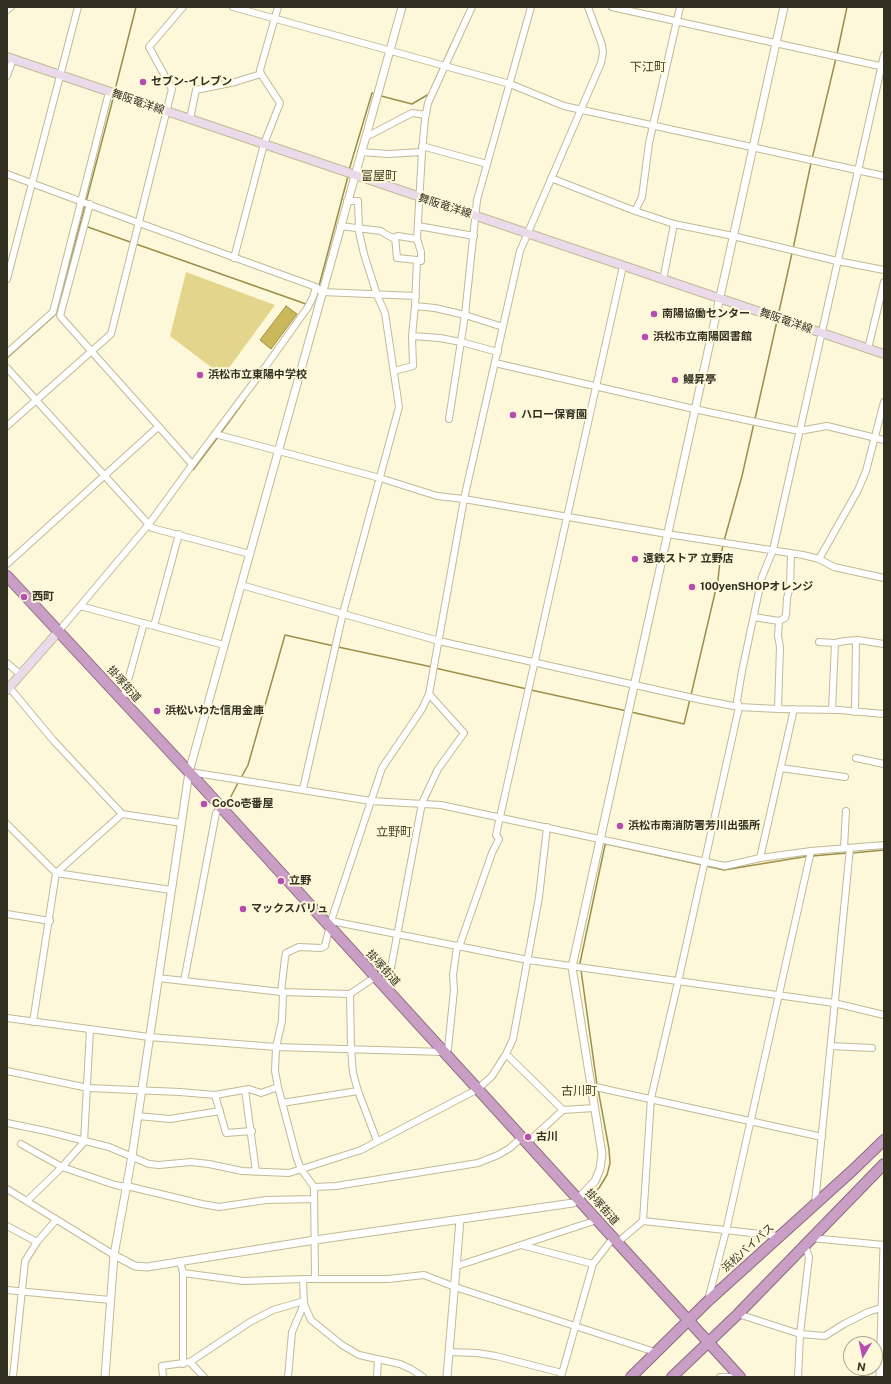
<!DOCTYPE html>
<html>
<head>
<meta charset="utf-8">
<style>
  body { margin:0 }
  #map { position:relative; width:891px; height:1384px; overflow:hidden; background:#fef8da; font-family:"Public Sans",sans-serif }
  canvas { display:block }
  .frame { position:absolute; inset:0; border:8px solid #323021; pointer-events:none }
  .north { position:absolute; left:843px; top:1336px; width:40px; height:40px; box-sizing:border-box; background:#fef8da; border:1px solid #aca890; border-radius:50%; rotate:189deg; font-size:11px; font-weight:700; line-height:16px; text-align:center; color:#323021 }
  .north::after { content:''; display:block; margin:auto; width:14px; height:18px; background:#b64db0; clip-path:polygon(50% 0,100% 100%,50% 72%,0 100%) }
</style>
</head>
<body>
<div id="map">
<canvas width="891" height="1384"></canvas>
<div class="frame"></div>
<div class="north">N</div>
</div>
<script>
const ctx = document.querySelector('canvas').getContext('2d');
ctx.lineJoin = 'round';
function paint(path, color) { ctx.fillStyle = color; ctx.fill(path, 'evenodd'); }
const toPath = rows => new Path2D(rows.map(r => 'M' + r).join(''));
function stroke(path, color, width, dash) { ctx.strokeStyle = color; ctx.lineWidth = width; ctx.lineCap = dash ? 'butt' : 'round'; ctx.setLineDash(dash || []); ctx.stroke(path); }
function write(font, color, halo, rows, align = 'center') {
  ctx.font = font + ' "Public Sans","Noto Sans JP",sans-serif'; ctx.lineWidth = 4; ctx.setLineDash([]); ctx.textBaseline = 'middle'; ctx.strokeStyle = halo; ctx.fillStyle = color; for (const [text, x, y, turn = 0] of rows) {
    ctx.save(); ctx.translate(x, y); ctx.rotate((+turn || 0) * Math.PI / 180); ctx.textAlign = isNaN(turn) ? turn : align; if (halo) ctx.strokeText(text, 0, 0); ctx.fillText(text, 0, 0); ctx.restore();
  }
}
const green = toPath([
  [186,272,275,305,223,376,170,336]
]);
const water = toPath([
  [286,306,297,314,271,349,260,340,286,306]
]);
const stream = toPath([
  [837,54,847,7],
  [443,63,451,45],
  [432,87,441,67],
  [115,90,136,7],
  [381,96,412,104,429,94],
  [812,159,836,58],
  [349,170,372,93,375,94],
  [86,202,114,95],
  [85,226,133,243],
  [136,244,306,304],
  [793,249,811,163],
  [319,286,348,176],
  [778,316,792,253],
  [91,355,121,388],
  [7,358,56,314,85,206],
  [755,419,777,321],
  [220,434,245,400],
  [192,469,193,470,218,437],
  [724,541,742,476,754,423],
  [338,647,432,667],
  [435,668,527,689],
  [531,690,627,711],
  [691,695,718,580,720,561,723,545],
  [631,712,684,724,690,699],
  [241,778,248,765,285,635,334,646],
  [226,806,239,781],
  [852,853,884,850],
  [812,856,847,853],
  [706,866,724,870,809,856],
  [580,966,580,963,605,845,607,844,702,865],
  [581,970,597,1085],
  [591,1196,599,1188,607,1175,610,1163,609,1149,598,1089]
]);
const minor = toPath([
  [233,7,510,84,564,106,884,176],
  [612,7,884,67],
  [7,10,11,7],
  [7,76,13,59],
  [190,119,196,90,235,82,261,74],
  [366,137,412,113,426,115],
  [422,146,487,164],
  [361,152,388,154,422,152],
  [7,174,139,223,316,287,322,292,416,296],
  [551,178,635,211,674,224,733,236,837,261,884,270],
  [90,204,60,316,192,464],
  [635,211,642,197,649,143,680,7],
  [340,226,381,231,387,235,393,238,398,236,417,239],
  [418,226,474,236],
  [395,237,397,258,417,260],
  [234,258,264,144,280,103,261,74,260,70,278,7],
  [7,279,78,7],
  [663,280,674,224],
  [415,306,435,308,465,315,477,200,531,7],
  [412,336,440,338,461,342,498,352],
  [868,349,884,282],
  [7,353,53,312,109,92],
  [495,363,694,409,799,431,827,426,884,440],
  [7,368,152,528,250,554],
  [394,371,413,366,412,336,415,306,417,260,421,261,421,252,417,239,422,152,425,119,428,103,472,7],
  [449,419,465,315,503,327],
  [7,426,111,334,172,89,149,47,183,7],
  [215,434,380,478,437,496,464,499,667,534,803,555,819,559,834,567,884,578],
  [819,559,858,490,866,471,884,402],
  [7,564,158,427],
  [241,585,439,641,702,700,739,707,778,709,839,710,884,714],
  [80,606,154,626,179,534],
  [754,617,779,621],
  [154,626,224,645],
  [59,631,149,524,200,454,266,366,308,307,313,297,316,287],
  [819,642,835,643,845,641,858,640,884,644],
  [7,663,21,675],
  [9,687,53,740,122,814,182,823],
  [120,698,124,695,144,623],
  [778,709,780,647,778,636,779,621,785,618,786,614,787,598,790,587,791,553],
  [832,710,835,643],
  [855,712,856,641],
  [856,758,884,764],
  [781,768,845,777],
  [190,772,371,801,441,805,725,866,760,858,811,851,884,845],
  [303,789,343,613,399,407,385,313,377,295,364,254,359,232,358,201,347,201],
  [7,824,56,873,171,890],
  [844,848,846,811],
  [760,858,794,709],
  [7,914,50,921],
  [331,921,528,960,834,1003,884,1015],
  [459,947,492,853,499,839,496,835,500,817,623,266],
  [158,978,281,992,350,994,375,977],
  [184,981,216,813,221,808],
  [387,989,422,803,438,769,464,733,429,694],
  [281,992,285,958,286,953,299,947,321,948,325,946,331,921,382,768,422,709,429,694,464,499,520,251,601,63,603,53,602,45,588,7],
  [283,993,282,1021,276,1047,275,1071,278,1087,297,1159,301,1169,314,1187,315,1279],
  [350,994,351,1049,353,1073,358,1091,377,1141],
  [7,1018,149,1037,276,1047,444,1052,448,1049,454,990,453,975,457,947],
  [33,1022,56,873,122,814],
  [831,1046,872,1048],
  [506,1054,563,1110],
  [7,1071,88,1088,180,1092,215,1095,249,1089,261,1093,278,1087],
  [591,1086,822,1137],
  [245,1090,256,1172],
  [215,1095,226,1133,252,1131],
  [282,1103,358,1091],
  [138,1116,170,1119,220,1111],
  [7,1123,46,1131,109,1147,149,1164,159,1165,191,1162,209,1164,242,1171,289,1173,361,1150,478,1089,492,1076,506,1054,513,1039,539,897,547,827],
  [527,1143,563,1110,594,1108],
  [21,1144,62,1167,115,1185,126,1187],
  [127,1186,202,1204,219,1207,266,1200,314,1199],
  [314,1187,336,1186,478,1163,498,1155,510,1148,522,1137],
  [7,1189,114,1255],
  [27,1201,62,1167,84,1142,90,1029],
  [815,1204,850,848],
  [643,1221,779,1236],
  [7,1226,37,1242],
  [811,1238,884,1245],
  [618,1242,643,1221,651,1098,678,982,739,707,737,701,742,671,762,577,773,550,884,55],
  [521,1245,593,1264],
  [180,1261,183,1273,183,1364],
  [457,1266,597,1220],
  [183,1273,243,1281,303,1279,388,1279,424,1275,455,1287,655,1352],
  [7,1290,110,1300],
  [708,1300,726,1231,811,851],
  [304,1304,311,1320,342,1345,359,1355,400,1364,411,1369,423,1377],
  [738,1314,800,1334,825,1336,844,1324,868,1312,884,1307],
  [449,1352,477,1353,496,1356,562,1373],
  [190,1362,204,1377],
  [13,1377,25,1261,37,1242,56,1220],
  [163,1377,162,1366,190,1362,250,1322,273,1310,304,1301],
  [288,1377,292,1332,304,1304,303,1279],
  [377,1377,378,1360],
  [561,1377,593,1264,613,1238],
  [720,1377,740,1377],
  [798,1377,800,1334,809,1257,805,1245]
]);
const tertiary = toPath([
  [114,1255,135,1266,147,1267,315,1240,573,1203,578,1199,595,1181,600,1169,602,1154,572,967,784,7],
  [105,1377,114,1255,132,1156,189,772,402,7],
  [447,1377,460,1220],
  [880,1377,884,1245]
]);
const secondary = toPath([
  [7,57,884,354],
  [7,690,59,631]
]);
const trunk = toPath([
  [7,576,189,772,740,1377],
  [631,1377,708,1301,853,1170,884,1140],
  [672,1377,738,1314,884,1164]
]);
const markers = [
  [143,82,4,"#b64db0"],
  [654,314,4,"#b64db0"],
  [645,337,4,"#b64db0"],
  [200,375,4,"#b64db0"],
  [675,380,4,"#b64db0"],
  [513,415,4,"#b64db0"],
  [635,559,4,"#b64db0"],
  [692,587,4,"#b64db0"],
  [24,597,4,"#b64db0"],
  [157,711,4,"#b64db0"],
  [204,804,4,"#b64db0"],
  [620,826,4,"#b64db0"],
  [281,881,4,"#b64db0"],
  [243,909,4,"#b64db0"],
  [528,1137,4,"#b64db0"]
];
const poiNames = [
  ["セブン-イレブン",151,82],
  ["南陽協働センター",662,314],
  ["浜松市立南陽図書館",653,337],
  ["浜松市立東陽中学校",208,375],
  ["鰻昇亭",683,380],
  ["ハロー保育園",521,415],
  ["遠鉄ストア 立野店",643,559],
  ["100yenSHOPオレンジ",700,587],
  ["西町",32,597],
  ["浜松いわた信用金庫",165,711],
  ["CoCo壱番屋",212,804],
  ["浜松市南消防署芳川出張所",628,826],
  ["立野",289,881],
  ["マックスバリュ",251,909],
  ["古川",536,1137]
];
const streetNames = [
  ["舞阪竜洋線",138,102,19],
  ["舞阪竜洋線",445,206,18],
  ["舞阪竜洋線",786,321,19],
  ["掛塚街道",124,684,48],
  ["掛塚街道",383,968,48],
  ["掛塚街道",602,1207,48],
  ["浜松バイパス",748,1248,-42]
];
const neighbourhoodNames = [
  ["下江町",648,67],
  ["富屋町",379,176],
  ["立野町",394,832],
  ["古川町",579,1091]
];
paint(green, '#e3d58b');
paint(water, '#cab85a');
stroke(water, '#9c8f49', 1);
stroke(stream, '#9c8f49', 1.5);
stroke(minor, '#c1ba96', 8);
stroke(tertiary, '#c1ba96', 9);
stroke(secondary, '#c1ba96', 10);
stroke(trunk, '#8c6983', 12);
stroke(minor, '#fff', 6);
stroke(tertiary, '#fff', 7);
stroke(secondary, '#ebdbea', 8);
stroke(trunk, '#ca9fc6', 10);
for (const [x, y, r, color] of markers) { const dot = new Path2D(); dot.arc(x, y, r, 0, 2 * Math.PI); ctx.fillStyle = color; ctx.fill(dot); stroke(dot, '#fef8da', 1.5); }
write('bold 11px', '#323021', '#fef8da', poiNames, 'left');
write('11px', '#323021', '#fef8da', streetNames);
write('12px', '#494323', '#fef8da', neighbourhoodNames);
</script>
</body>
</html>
